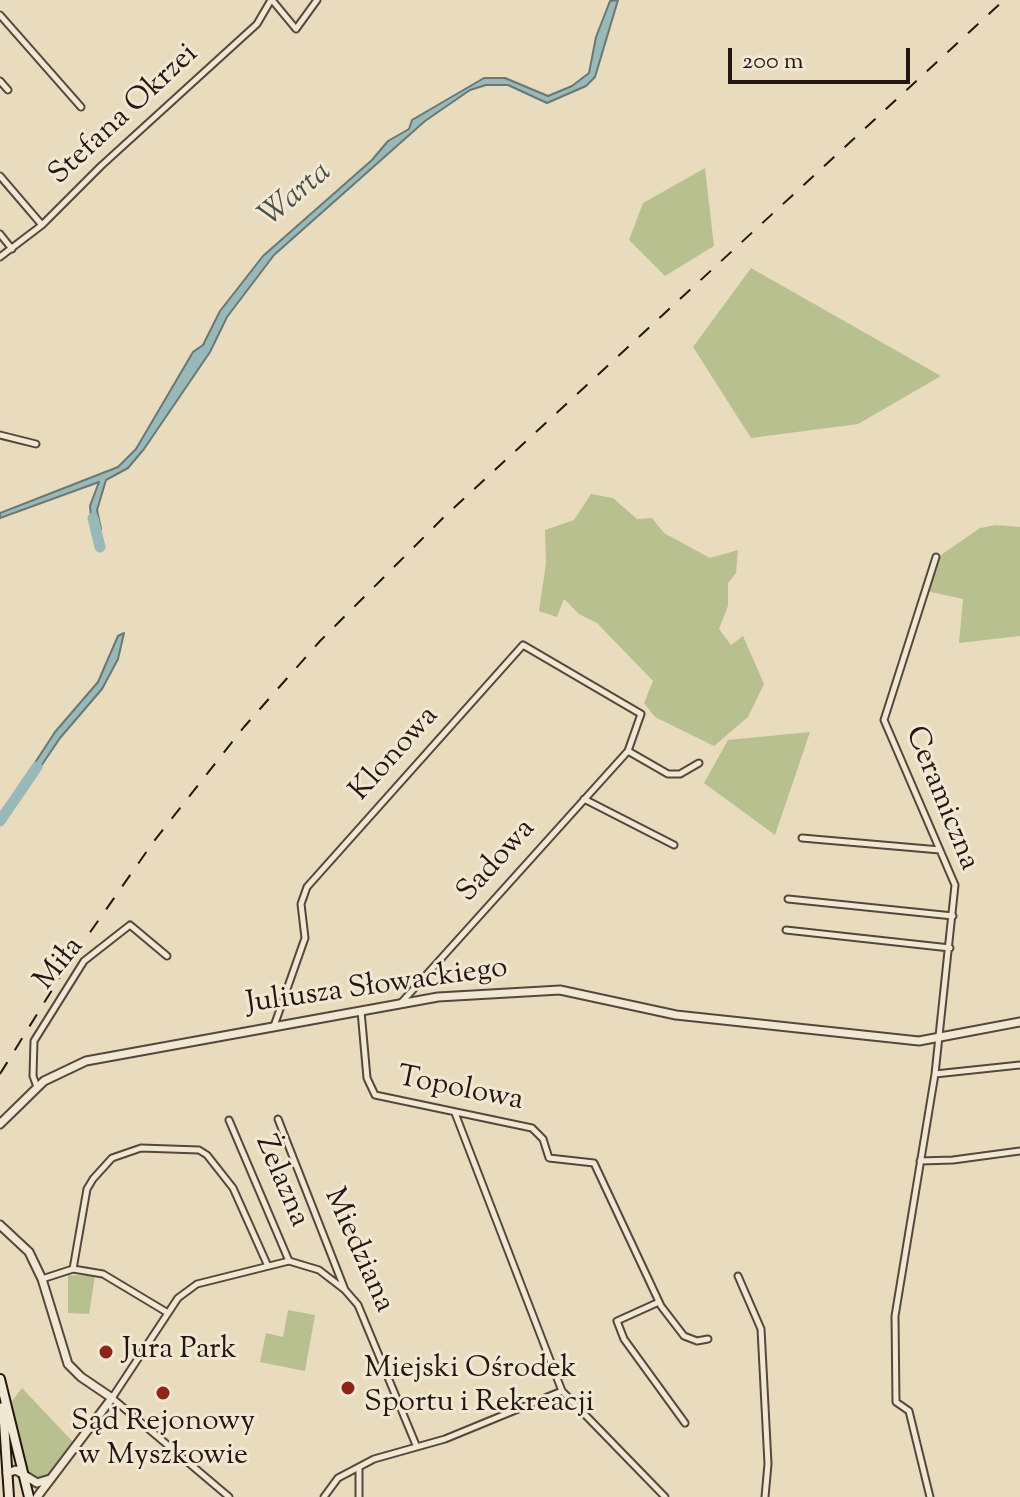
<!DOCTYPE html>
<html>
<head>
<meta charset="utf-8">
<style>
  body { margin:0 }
  #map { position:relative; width:1020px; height:1497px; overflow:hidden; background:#e9dbbd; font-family:"Sorts Mill Goudy",serif }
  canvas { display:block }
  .scale { position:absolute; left:728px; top:48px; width:182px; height:36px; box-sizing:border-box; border:4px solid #241611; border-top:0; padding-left:10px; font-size:24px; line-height:28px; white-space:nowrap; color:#241611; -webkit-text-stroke:6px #f1e8d4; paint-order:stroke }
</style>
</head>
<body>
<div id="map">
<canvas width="1020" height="1497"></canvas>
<div class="scale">200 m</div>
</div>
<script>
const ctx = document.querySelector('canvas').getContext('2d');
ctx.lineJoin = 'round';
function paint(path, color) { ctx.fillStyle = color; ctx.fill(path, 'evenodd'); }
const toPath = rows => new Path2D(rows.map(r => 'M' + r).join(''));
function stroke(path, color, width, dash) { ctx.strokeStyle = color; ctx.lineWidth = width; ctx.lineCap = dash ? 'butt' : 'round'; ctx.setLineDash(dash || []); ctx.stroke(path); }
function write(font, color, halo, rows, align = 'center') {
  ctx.font = font + ' "Sorts Mill Goudy",serif'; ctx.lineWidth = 6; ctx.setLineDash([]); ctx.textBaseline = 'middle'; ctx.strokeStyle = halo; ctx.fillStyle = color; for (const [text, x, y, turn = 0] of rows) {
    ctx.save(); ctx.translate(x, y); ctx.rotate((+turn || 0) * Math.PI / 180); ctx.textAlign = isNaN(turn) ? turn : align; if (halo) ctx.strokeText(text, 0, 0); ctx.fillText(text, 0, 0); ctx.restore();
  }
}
const green = toPath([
  [705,168,714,246,665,276,629,240,643,203],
  [751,268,941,376,858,424,751,438,693,347],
  [591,494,613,498,637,519,652,518,664,533,710,558,738,550,736,573,728,583,728,606,719,629,731,645,743,636,764,684,748,717,714,746,655,717,644,703,653,681,597,623,579,614,564,599,557,617,539,611,546,563,545,530,574,520],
  [996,525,1020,527,1020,636,959,643,963,599,927,591,941,555,980,528],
  [810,732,775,835,704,783,728,740],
  [68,1275,95,1276,89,1314,68,1313],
  [288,1310,315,1315,305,1371,260,1362,266,1333,283,1337],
  [22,1388,73,1442,48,1475,40,1479,29,1473,15,1424,12,1401]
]);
const water = toPath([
  [618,0,595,77,586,86,547,103,508,85,486,85,470,90,425,121,274,255,227,317,210,352,144,449,128,468,106,480,97,510,101,529,94,535,91,517,90,506,99,482,0,518,0,513,118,467,136,449,193,352,203,345,220,311,263,256,372,160,388,141,409,129,412,120,484,78,505,78,548,96,572,86,589,73,596,37,610,1,618,0],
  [124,633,118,659,102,689,60,738,33,778,27,775,55,732,98,682,118,636,124,633]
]);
const river = toPath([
  [93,518,100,547],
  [0,821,37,767]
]);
const minor = toPath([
  [272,0,296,29,317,0],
  [0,15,81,107],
  [0,81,8,90],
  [0,176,42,225],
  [0,234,12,249],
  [0,257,42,225,101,166,257,24,271,0],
  [0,435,36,444],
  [628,751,668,774,680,774,699,763],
  [584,799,674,845],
  [802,838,940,850],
  [788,899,953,916],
  [786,930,950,948],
  [361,1011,367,1078,375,1095,532,1128,543,1139,549,1158,594,1163,661,1306,684,1336,697,1341,708,1339],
  [274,1026,305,938,301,904,307,887,523,645,641,714,628,751,401,1003],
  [935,1074,1020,1065],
  [37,1087,33,1076,34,1041,84,961,130,925,167,956],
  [455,1113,562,1391,665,1497],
  [278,1119,345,1290,358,1305,416,1445],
  [229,1120,289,1261],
  [920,1161,953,1160,1020,1151],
  [73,1269,103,1274,168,1313],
  [738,1276,761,1329,768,1464,765,1497],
  [42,1279,73,1269,87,1189,93,1179,112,1158,141,1148,199,1150,207,1155,233,1188,267,1264],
  [659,1302,617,1321,624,1339,685,1423],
  [229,1497,112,1398,178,1298,197,1284,289,1261,319,1270,345,1290],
  [324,1497,338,1478,374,1459,445,1439,562,1391],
  [359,1497,359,1467],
  [930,1497,909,1411,896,1402,895,1316,935,1074,955,885,884,720,936,557]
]);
const tertiary = toPath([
  [0,1124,44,1081,86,1061,438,997,560,990,676,1015,919,1041,1020,1022],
  [0,1225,29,1252,42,1279,68,1364,81,1377,112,1398,37,1497],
  [7,1473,16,1470,37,1483,50,1479]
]);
const secondary = toPath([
  [0,1379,29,1497],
  [3,1407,9,1497]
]);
const rail = toPath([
  [0,1074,70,961,154,841,244,727,320,641,444,517,1004,0]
]);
const markers = [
  [106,1352,8,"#8f2418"],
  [348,1388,8,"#8f2418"],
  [163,1393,8,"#8f2418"]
];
const streetNames = [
  ["Stefana Okrzei",125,116,-43],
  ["Klonowa",396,755,-48],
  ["Ceramiczna",940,799,68],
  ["Sadowa",498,862,-48],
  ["Miła",61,965,-51],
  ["Juliusza Słowackiego",377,988,-8],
  ["Topolowa",460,1091,11],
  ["Żelazna",280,1182,67],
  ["Miedziana",357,1251,66]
];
const poiNames = [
  ["Jura Park",122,1352],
  ["Miejski Ośrodek",364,1371],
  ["Sportu i Rekreacji",364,1405],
  ["Sąd Rejonowy",163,1424,"center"],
  ["w Myszkowie",163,1458,"center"]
];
const waterNames = [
  ["Warta",297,196,-40]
];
paint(green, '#b8c090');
paint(water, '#99b9b8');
stroke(water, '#6a7875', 2);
stroke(river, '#99b9b8', 11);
stroke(minor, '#55473c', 9);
stroke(tertiary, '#55473c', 11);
stroke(secondary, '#241611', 12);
stroke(minor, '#f1e8d4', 5);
stroke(tertiary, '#f1e8d4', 7);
stroke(secondary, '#f1e8d4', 8);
stroke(rail, '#241611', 2, [14, 14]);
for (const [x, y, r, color] of markers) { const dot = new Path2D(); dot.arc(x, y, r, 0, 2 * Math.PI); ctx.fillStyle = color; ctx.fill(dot); stroke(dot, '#f1e8d4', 3); }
write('30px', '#241611', '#f1e8d4', streetNames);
write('30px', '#241611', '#f1e8d4', poiNames, 'left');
write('italic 32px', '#4d4f4b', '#f1e8d4', waterNames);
</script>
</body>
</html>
